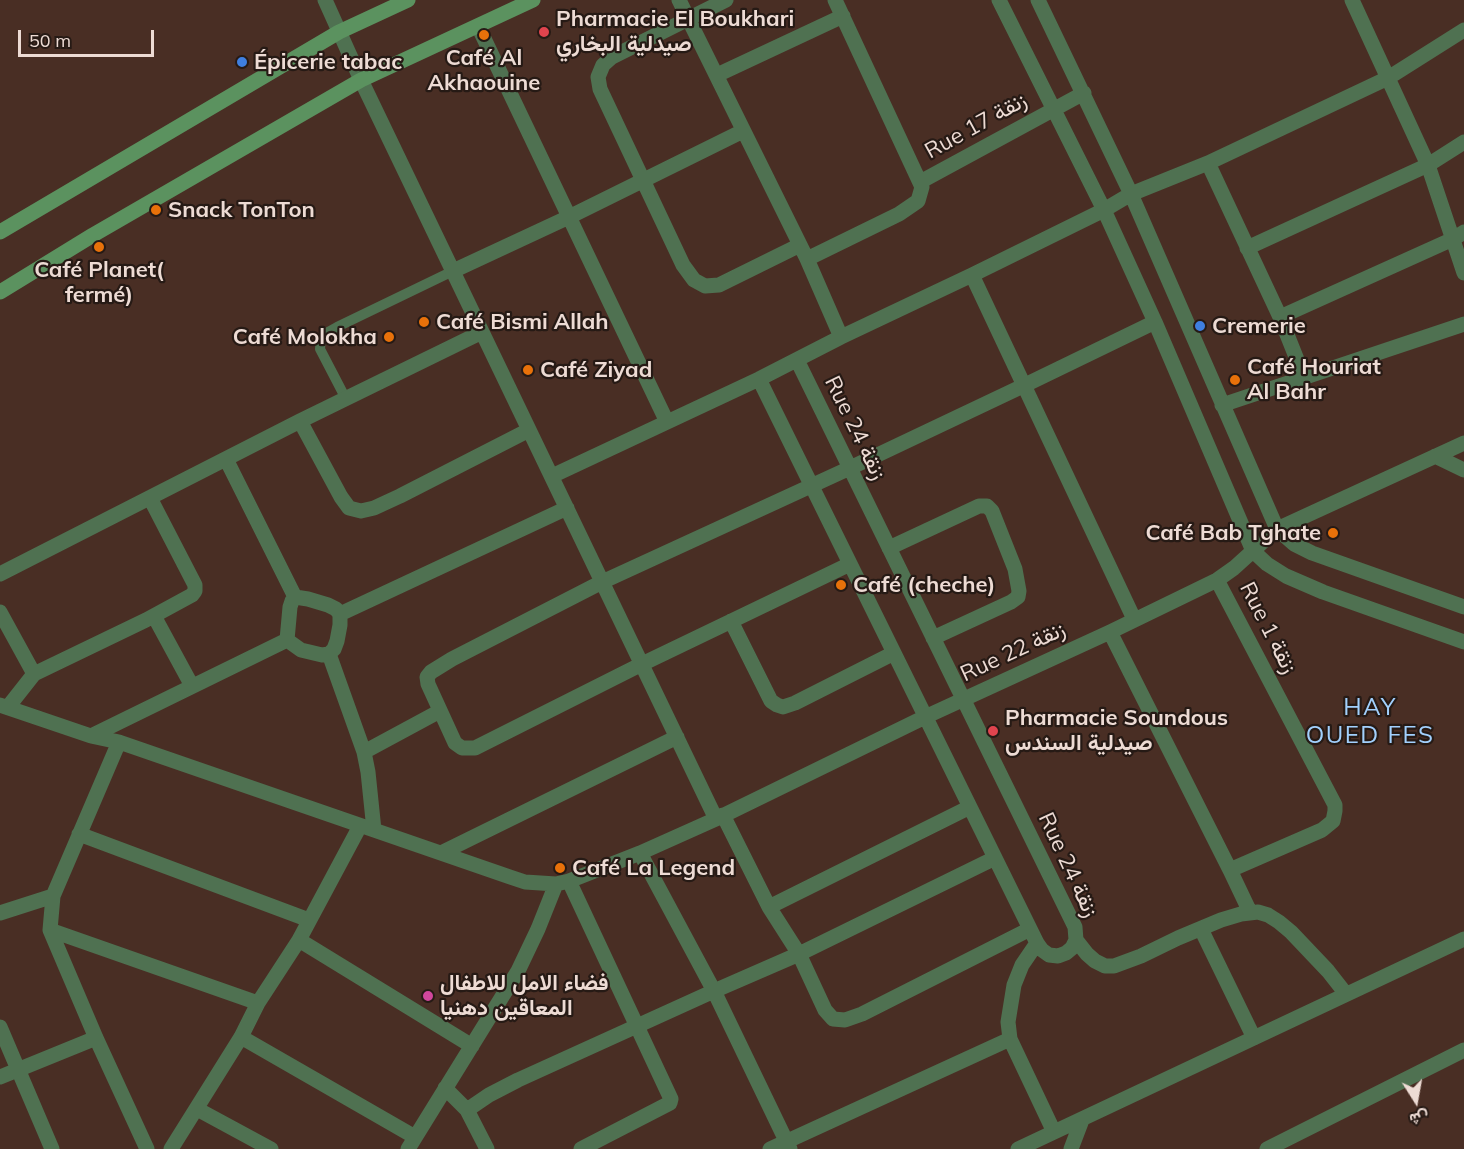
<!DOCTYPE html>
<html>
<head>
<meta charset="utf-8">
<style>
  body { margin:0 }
  #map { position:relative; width:1464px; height:1149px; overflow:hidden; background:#492e24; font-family:Mulish,Vazirmatn,sans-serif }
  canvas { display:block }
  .north { position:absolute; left:1386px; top:1071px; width:60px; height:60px; -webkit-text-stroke:4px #261a15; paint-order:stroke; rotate:169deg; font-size:16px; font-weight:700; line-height:24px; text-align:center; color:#eddbd4 }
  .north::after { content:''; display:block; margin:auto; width:21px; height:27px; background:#eddbd4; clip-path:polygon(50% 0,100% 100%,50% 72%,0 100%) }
  .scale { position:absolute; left:18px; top:30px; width:136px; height:27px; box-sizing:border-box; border:3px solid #eddbd4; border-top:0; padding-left:8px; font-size:18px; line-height:21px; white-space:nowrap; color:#eddbd4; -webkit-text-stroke:4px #261a15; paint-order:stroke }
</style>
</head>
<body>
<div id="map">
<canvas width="1464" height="1149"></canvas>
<div class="north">ش</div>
<div class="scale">50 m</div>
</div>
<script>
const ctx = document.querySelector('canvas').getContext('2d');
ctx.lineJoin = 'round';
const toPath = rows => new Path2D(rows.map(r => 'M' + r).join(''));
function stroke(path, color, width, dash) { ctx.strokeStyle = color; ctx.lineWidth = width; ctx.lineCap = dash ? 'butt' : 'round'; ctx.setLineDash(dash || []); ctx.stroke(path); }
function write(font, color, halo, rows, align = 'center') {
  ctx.font = font + ' Mulish,Vazirmatn,sans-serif'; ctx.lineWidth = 4.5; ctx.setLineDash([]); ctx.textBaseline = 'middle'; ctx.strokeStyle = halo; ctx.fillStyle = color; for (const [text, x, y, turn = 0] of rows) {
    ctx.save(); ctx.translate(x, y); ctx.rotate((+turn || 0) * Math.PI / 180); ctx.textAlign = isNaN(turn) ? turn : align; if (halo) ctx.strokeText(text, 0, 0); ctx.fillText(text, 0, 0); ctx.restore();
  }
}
const lane = toPath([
  [346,399,320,349,321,338,328,332,337,327,453,271]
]);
const street = toPath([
  [325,0,361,80,716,819],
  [679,0,807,259,841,337],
  [726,0,612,57,603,65,598,77,600,89,683,265,694,280,705,286,719,285,800,245],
  [999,0,1104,210,1155,322,1253,551,1267,564,1286,576,1323,592,1464,642],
  [1038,0,1131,194,1277,529,1294,544,1312,553,1464,607],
  [1352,0,1428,165,1464,273],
  [478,26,667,422],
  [717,75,843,16],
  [1208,163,1280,317,1304,377],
  [920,182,1084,93],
  [1247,248,1428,165,1464,142],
  [807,259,899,214,918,201,922,187,835,0],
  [453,271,569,217,743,131],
  [972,275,1134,619],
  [1280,317,1453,239,1464,232],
  [759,379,1037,943,1042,950,1049,955,1058,956,1066,953,1072,948,1076,940,1075,927,797,360],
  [1222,405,1464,324],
  [300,421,341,497,349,508,361,511,374,508,400,496,529,430],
  [1435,456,1464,470],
  [226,459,295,597],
  [552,476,759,379,841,337,972,275,1104,210,1131,194,1208,163,1388,78,1464,30],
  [889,548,979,506,987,506,992,511,1015,569,1019,591,1018,597,1011,602,933,638],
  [850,564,642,664,475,748,462,748,455,743,428,684,427,677,431,672,452,659,602,582,850,468,1025,385,1155,322],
  [0,574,300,421,482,332],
  [1217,580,1335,805,1335,811,1333,821,1322,830,1230,870],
  [295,597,308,599,328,605,336,609,340,614,340,625,337,641,334,649,329,654,322,655,301,650,287,640,290,607,292,601,295,597],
  [0,612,34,674],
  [340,614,567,508],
  [154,616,192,686],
  [731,621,771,701,777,705,783,707,795,703,894,653],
  [1110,632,1230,870,1250,912],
  [329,654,364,752,368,772,374,830],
  [0,705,91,736,119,742,510,877,525,882,556,884,569,881,640,853,716,819,925,717,1110,632,1217,580,1234,568,1277,529,1464,443],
  [8,707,34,674,146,620,192,595,195,591,195,585,150,498],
  [91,736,287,640],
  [119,742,53,896,50,930,96,1038,147,1149],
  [364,752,440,711],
  [723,815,769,907,799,954,825,1010,833,1019,845,1020,862,1014,1030,929],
  [79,834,309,920],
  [441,853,677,737],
  [640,853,714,991,790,1149],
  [569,881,671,1099,670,1103,581,1149],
  [769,907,970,807],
  [0,913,53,896],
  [1201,929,1254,1038],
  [50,930,258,1003],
  [299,940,472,1046],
  [1076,940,1087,954,1095,961,1105,966,1114,966,1141,956,1178,938,1221,920,1241,914,1258,912,1268,915,1279,922,1291,932,1328,971,1346,994],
  [1037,943,1022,965,1014,985,1008,1022,1010,1039,1054,1132],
  [0,1027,52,1149],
  [241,1037,415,1137],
  [0,1077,96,1038],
  [445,1088,467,1110,487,1149],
  [197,1109,271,1149],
  [467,1110,489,1095,518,1080,714,991,799,954,995,858],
  [171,1149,241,1037,258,1003,299,940,360,826],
  [408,1149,518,971,538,929,556,884],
  [770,1149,1010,1039],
  [1018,1149,1464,939],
  [1071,1149,1082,1120],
  [1267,1149,1464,1050]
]);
const secondary = toPath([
  [0,232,339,32,408,0],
  [0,292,93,235,361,80,533,0]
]);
const markers = [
  [544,32,6,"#e0444e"],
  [484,35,6,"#e8710a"],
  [242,62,6,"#3f7fe0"],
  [156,210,6,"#e8710a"],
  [99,247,6,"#e8710a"],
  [424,322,6,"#e8710a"],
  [1200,326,6,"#3f7fe0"],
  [389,337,6,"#e8710a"],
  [528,370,6,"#e8710a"],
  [1235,380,6,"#e8710a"],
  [1333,533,6,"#e8710a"],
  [841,585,6,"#e8710a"],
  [993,731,6,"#e0444e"],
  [560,868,6,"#e8710a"],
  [428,996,6,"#d1479c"]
];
const poiNames = [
  ["Pharmacie El Boukhari",556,19],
  ["صيدلية البخاري",556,44],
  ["Café Al",484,58,"center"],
  ["Akhaouine",484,83,"center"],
  ["Épicerie tabac",254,62],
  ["Snack TonTon",168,210],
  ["Café Planet(",99,270,"center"],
  ["fermé)",99,295,"center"],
  ["Café Bismi Allah",436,322],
  ["Cremerie",1212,326],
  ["Café Molokha",377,337,"right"],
  ["Café Houriat",1247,367],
  ["Al Bahr",1247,392],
  ["Café Ziyad",540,370],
  ["Café Bab Tghate",1321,533,"right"],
  ["Café (cheche)",853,585],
  ["Pharmacie Soundous",1005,718],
  ["صيدلية السندس",1005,743],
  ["Café La Legend",572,868],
  ["فضاء الامل للاطفال",440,983],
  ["المعاقين دهنيا",440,1008]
];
const streetNames = [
  ["Rue 17 زنقة",976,126,-29],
  ["Rue 24 زنقة",855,428,64],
  ["Rue 1 زنقة",1268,628,63],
  ["Rue 22 زنقة",1013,652,-25],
  ["Rue 24 زنقة",1068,865,65]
];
const neighbourhoodNames = [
  ["HAY",1370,708],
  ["OUED FES",1370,736]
];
stroke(lane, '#4f7151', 10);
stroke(street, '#4f7151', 15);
stroke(secondary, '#5b925f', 15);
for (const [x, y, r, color] of markers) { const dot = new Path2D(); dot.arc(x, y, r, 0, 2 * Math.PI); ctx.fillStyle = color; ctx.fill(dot); stroke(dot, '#261a15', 2); }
write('bold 22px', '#eddbd4', '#261a15', poiNames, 'left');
write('22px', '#eddbd4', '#261a15', streetNames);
ctx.letterSpacing = '1.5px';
write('24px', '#a2d0fd', '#261a15', neighbourhoodNames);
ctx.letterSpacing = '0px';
</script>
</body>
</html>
